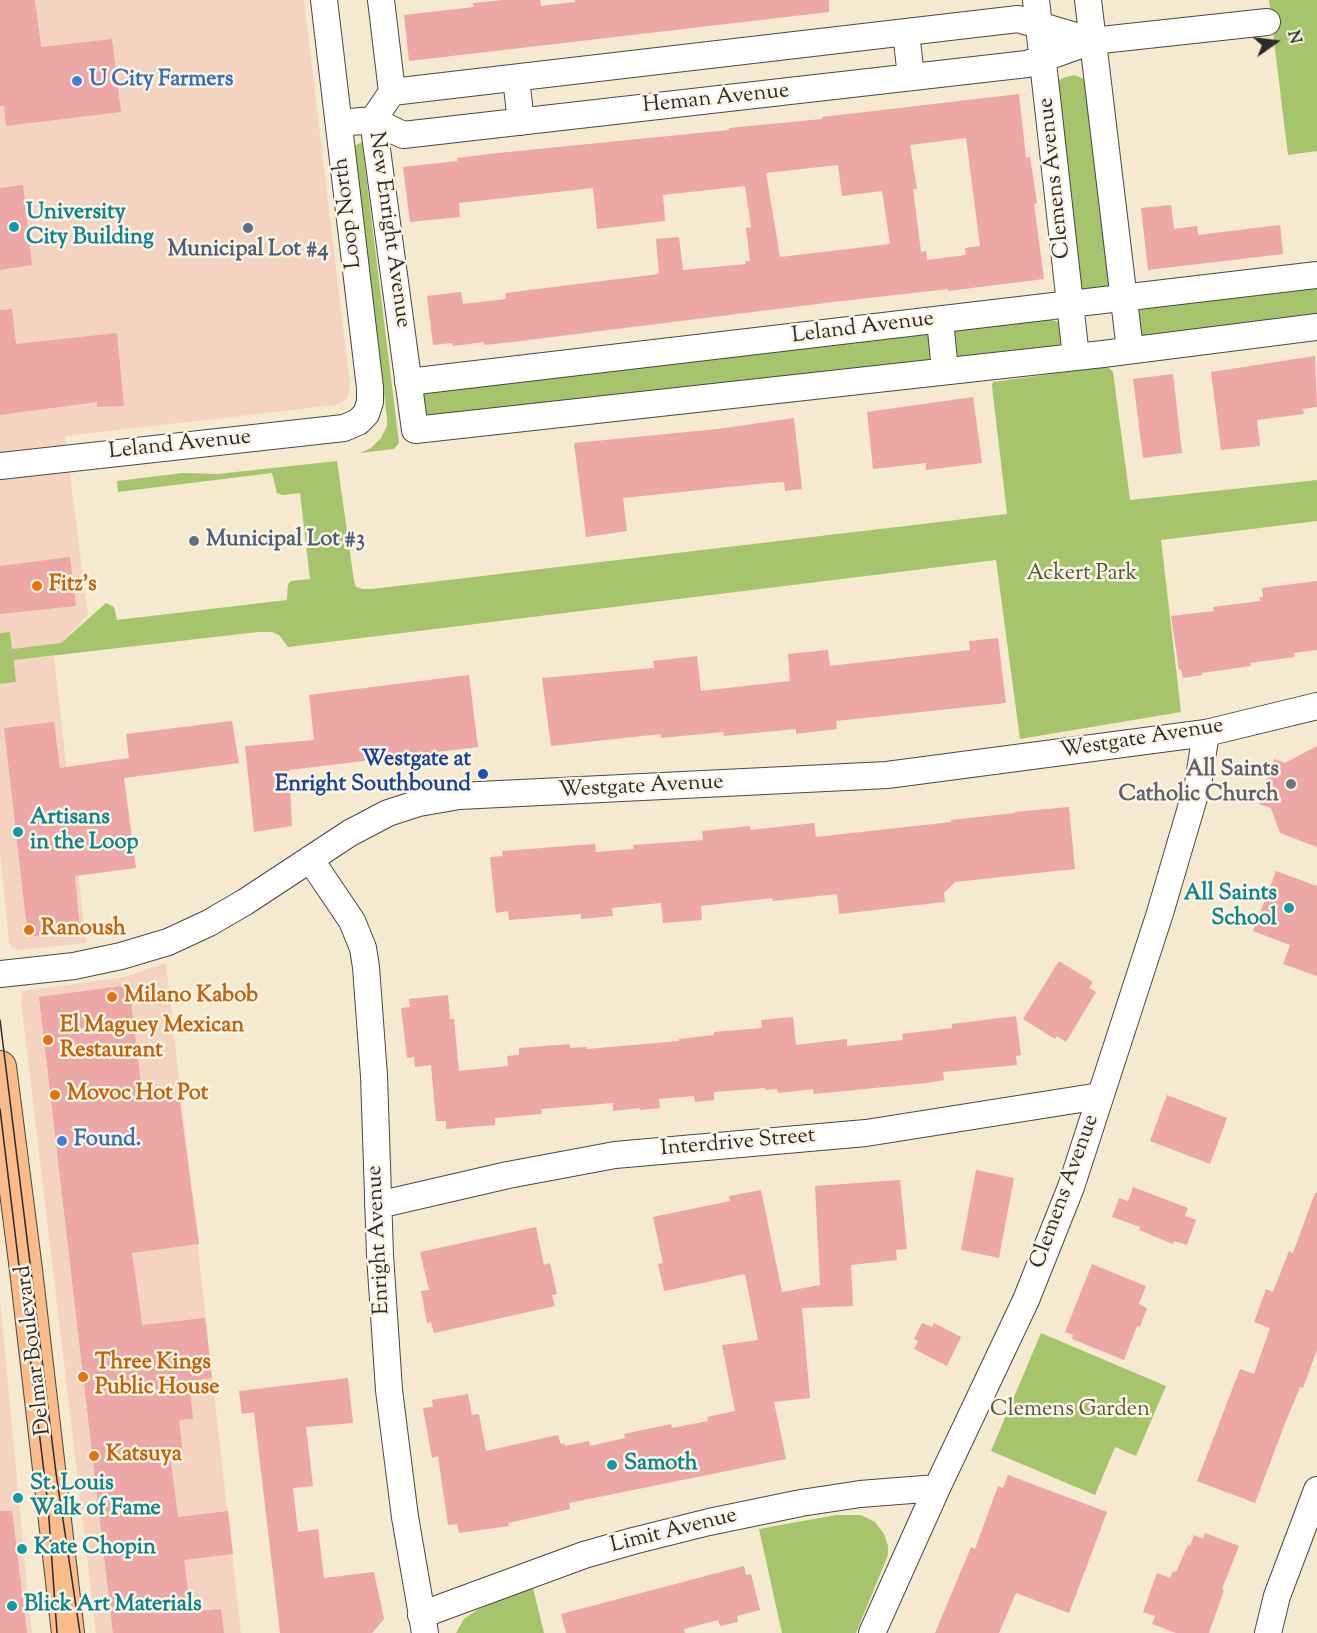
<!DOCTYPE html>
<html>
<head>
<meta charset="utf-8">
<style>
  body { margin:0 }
  #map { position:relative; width:1317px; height:1633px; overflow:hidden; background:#f5e9d0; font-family:"Sorts Mill Goudy",serif }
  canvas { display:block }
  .north { position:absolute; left:1245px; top:12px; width:60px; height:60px; -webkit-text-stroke:4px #fcf5e5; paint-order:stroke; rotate:76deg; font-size:16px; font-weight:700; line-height:24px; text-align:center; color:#2b2b2b }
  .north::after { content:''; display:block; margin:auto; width:21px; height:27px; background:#2b2b2b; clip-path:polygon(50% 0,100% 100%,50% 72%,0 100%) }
</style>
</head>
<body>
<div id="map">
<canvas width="1317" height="1633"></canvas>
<div class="north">N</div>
</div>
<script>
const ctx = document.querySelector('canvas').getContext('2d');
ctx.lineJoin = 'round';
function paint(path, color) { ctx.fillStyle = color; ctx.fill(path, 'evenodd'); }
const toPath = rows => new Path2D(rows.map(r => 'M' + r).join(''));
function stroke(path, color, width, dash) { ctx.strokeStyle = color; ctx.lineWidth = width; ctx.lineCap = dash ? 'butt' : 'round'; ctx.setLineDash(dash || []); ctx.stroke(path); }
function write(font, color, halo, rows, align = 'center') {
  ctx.font = font + ' "Sorts Mill Goudy",serif'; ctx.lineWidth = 5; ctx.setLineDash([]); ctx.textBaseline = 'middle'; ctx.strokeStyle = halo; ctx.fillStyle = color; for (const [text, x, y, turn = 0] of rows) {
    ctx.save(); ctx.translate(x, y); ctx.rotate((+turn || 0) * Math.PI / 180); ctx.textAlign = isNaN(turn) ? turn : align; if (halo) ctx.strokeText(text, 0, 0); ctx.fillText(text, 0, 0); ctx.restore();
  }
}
const built = toPath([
  [0,0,304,0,350,385,347,399,336,405,65,436,88,615,61,643,12,649,10,632,0,633],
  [54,656,86,943,21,950,12,948,9,942,0,853,0,684,16,682,13,660],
  [166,963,241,1633,96,1633,21,1001,22,992,24,991,124,977],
  [0,1299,29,1607,32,1633,0,1633]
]);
const green = toPath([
  [1269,0,1317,0,1317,151,1288,155],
  [1074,75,1082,78,1088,85,1111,279,1108,286,1083,292,1079,289,1056,82,1063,78],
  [362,142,399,443,394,449,360,453,371,448,381,438,387,426,387,418,354,146],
  [1317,285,1317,320,1144,338,1140,332,1139,309],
  [1048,319,1059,322,1062,343,1061,348,960,357,954,353,951,336,954,331,962,327],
  [927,333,931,338,934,357,930,363,430,416,424,411,423,396,427,391],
  [1102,367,1108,367,1113,372,1130,500,1317,480,1317,521,1161,540,1181,712,1020,739,996,560,288,647,279,635,272,632,258,632,14,660,16,682,0,684,0,633,10,632,12,649,61,643,106,603,114,607,117,620,287,600,288,584,291,581,310,579,300,493,283,495,277,493,272,473,118,492,117,481,183,473,218,474,337,461,354,581,356,587,363,589,372,589,1007,514,992,386,993,382],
  [1041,1333,1166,1386,1136,1456,1115,1447,1095,1495,991,1451],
  [836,1515,861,1515,875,1522,884,1534,888,1546,888,1555,856,1633,782,1633,759,1529],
  [532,1584,544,1633,456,1633,464,1619,477,1610]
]);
const building = toPath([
  [0,0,35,0,41,47,112,39,121,112,6,126,4,106,0,106],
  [503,0,540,0,541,6,575,2,575,0,829,0,829,12,409,61,404,15,474,7,473,3],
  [1019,94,1026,158,1030,157,1037,203,1034,204,1044,279,948,291,948,289,833,302,512,342,484,345,484,342,453,346,452,343,433,345,427,296,461,292,463,304,506,299,505,293,659,274,656,239,679,237,683,270,746,264,745,261,750,261,746,228,751,227,745,186,663,195,665,221,597,229,593,188,459,203,460,217,410,222,403,167,457,161,457,158,498,153,729,130,729,128,822,119,822,117],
  [966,138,980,246,965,248,966,255,927,260,926,251,921,252,913,189,917,189,910,145],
  [838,165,842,196,882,191,890,244,780,257,766,173],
  [23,185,32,265,0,270,0,188],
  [1171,205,1174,229,1197,226,1198,235,1280,225,1283,254,1148,270,1141,208],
  [12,309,16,344,117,333,124,406,97,407,97,402,0,415,0,310],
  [1315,356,1317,407,1303,409,1304,414,1257,420,1260,446,1221,450,1211,372],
  [1173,374,1182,453,1143,458,1133,379],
  [973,397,982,463,926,470,926,463,873,469,867,412],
  [794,418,802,489,785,491,784,482,767,483,623,498,627,531,586,537,574,443,718,429],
  [70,557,76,606,0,614,0,566],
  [1317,581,1317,650,1294,653,1295,657,1250,663,1251,666,1202,673,1202,675,1183,678,1181,669,1179,670,1171,616,1214,611,1213,607,1260,601,1260,597,1263,597,1262,588],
  [998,638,1006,703,836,721,837,729,796,734,796,729,724,736,723,732,661,738,661,734,551,746,542,678,654,668,653,661,697,656,701,691,790,681,788,654,828,650,830,666,970,650,969,641],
  [469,675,478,747,289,770,292,826,254,832,245,746,314,740,309,695],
  [232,721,239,763,124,778,136,868,75,876,80,930,28,937,4,728,54,722,60,768,129,758,126,734],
  [1317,746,1317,847,1280,833,1271,808,1259,804,1274,759,1285,763],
  [1069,807,1075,869,955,882,944,893,945,902,839,914,837,894,773,901,772,898,701,906,702,920,663,923,661,903,612,908,613,916,581,919,581,914,509,920,508,911,496,913,490,857,503,856,502,851,595,844,596,852,634,849,633,845,703,840,702,831,750,826,750,830,814,823,816,837,951,822,951,820,1015,813,1015,812],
  [1276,871,1317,886,1317,976,1283,964,1290,945,1253,931],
  [1059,961,1093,982,1089,988,1096,992,1066,1042,1057,1036,1055,1039,1023,1019],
  [129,985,143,1100,179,1096,199,1244,132,1253,141,1315,142,1325,205,1318,212,1378,189,1381,193,1419,179,1420,183,1454,170,1455,178,1517,228,1511,233,1554,184,1560,191,1612,221,1609,224,1633,113,1633,39,997],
  [448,995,450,1019,454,1019,459,1071,508,1066,507,1056,519,1055,519,1048,570,1044,570,1048,587,1047,587,1049,679,1041,679,1039,714,1035,714,1032,762,1028,761,1020,793,1017,796,1045,847,1039,847,1046,903,1040,902,1034,952,1028,952,1024,1016,1016,1021,1055,1016,1056,1017,1065,943,1072,944,1080,926,1083,814,1094,813,1089,778,1093,777,1089,765,1090,765,1088,714,1092,714,1100,695,1102,694,1096,659,1099,660,1108,640,1110,640,1108,613,1111,613,1103,541,1109,542,1114,495,1118,495,1125,446,1129,446,1121,436,1121,431,1065,415,1067,414,1057,407,1058,401,1008,410,1007,409,999],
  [1167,1095,1227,1118,1210,1164,1150,1141],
  [976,1170,1014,1178,999,1258,961,1250],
  [900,1180,907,1249,896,1250,897,1260,851,1265,853,1306,802,1308,810,1398,774,1402,786,1459,569,1503,570,1509,508,1523,509,1526,459,1533,457,1524,448,1525,438,1456,432,1458,423,1408,433,1407,432,1400,468,1394,472,1415,479,1414,486,1451,558,1435,561,1444,564,1443,565,1446,589,1441,590,1446,625,1438,624,1434,671,1424,672,1428,708,1421,707,1417,735,1411,722,1345,758,1340,745,1274,664,1291,658,1264,663,1263,653,1217,730,1201,729,1196,761,1190,782,1292,820,1285,815,1186],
  [1133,1187,1188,1208,1185,1216,1196,1220,1187,1245,1174,1241,1173,1244,1139,1230,1140,1227,1112,1217,1119,1198,1128,1201],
  [1315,1193,1317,1193,1317,1350,1303,1388,1300,1387,1284,1426,1255,1503,1197,1481,1240,1369,1254,1374,1270,1328,1254,1322,1266,1289,1273,1292,1289,1251,1293,1253],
  [536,1227,544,1265,550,1263,557,1294,552,1295,555,1306,434,1333,431,1322,427,1323,421,1291,429,1290,420,1252],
  [1092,1264,1146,1286,1139,1304,1147,1308,1140,1327,1137,1326,1124,1360,1072,1339,1073,1335,1065,1332],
  [922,1323,932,1327,934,1323,961,1337,947,1366,914,1349,918,1341,914,1339],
  [348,1378,353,1423,306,1427,313,1486,293,1488,298,1532,318,1529,324,1578,374,1572,384,1619,372,1633,280,1633,254,1412,242,1414,239,1391],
  [1008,1475,1107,1512,1069,1613,1016,1593,999,1633,935,1633,971,1547,975,1549,998,1486,1003,1488],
  [0,1511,12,1511,27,1633,0,1633],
  [1205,1533,1239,1546,1222,1589,1224,1590,1209,1633,1176,1633,1152,1624,1155,1616,1143,1612,1157,1573,1170,1578,1173,1571,1176,1572,1188,1545,1190,1546,1194,1535,1203,1539],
  [744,1566,746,1575,751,1574,760,1610,737,1616,738,1622,720,1626,718,1620,684,1629,685,1633,566,1633,561,1614]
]);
const minor = toPath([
  [381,0,392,92,373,120,415,430,1103,354,1317,327],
  [1036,0,1076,357],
  [1088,0,1130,350],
  [906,32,911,77],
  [516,78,521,122],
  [392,92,1018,19,1092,41],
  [339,123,373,120,403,135,1027,64,1092,41,1267,22],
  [940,320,945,371],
  [408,382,1317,275],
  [0,466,344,428,358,422,366,414,370,402,370,388,324,0],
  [310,859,352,921,363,948,366,967,374,1076,380,1255,389,1390,405,1517,425,1633],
  [0,974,74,966,121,956,168,942,209,923,245,902,350,833,388,813,419,803,459,796,887,775,1206,733,1317,706],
  [378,1205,508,1175,615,1155,866,1133,1100,1096],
  [421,1615,584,1555,633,1541,709,1522,801,1503,860,1494,937,1488],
  [872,1633,937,1488,1026,1300,1071,1187,1160,913,1198,784,1206,733],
  [1268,1633,1277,1596,1317,1490]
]);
const major = toPath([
  [0,1067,26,1270,68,1633]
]);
const tram = toPath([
  [0,1020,56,1473,80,1633],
  [0,1109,48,1505,57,1633]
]);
const markers = [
  [77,81,6,"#3f7fe0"],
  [14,227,6,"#0f9aa8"],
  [248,228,6,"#5c6f8a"],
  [194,541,6,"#5c6f8a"],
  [37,586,6,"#e8710a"],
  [483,774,6,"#1a4fb4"],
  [1291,784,6,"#6b7280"],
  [18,832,6,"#0f9aa8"],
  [1289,908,6,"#0f9aa8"],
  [29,930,6,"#e8710a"],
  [112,997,6,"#e8710a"],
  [48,1040,6,"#e8710a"],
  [55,1095,6,"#e8710a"],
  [62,1141,6,"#3f7fe0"],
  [83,1377,6,"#e8710a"],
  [94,1456,6,"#e8710a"],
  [612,1465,6,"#0f9aa8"],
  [18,1498,6,"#0f9aa8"],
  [22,1549,6,"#0f9aa8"],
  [12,1606,6,"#0f9aa8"]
];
const shopNames = [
  ["U City Farmers",89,81],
  ["Found.",74,1141]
];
const streetNames = [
  ["Heman Avenue",716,100,-6],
  ["Clemens Avenue",1056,178,-96],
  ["Loop North",349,213,-97],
  ["New Enright Avenue",388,230,82],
  ["Leland Avenue",863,329,-7],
  ["Leland Avenue",180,446,-6],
  ["Westgate Avenue",1142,740,-9],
  ["Westgate Avenue",641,788,-3],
  ["Interdrive Street",738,1144,-5],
  ["Clemens Avenue",1066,1192,-70],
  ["Enright Avenue",380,1240,-93],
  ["Delmar Boulevard",35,1350,-97],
  ["Limit Avenue",674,1532,-14]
];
const cultureNames = [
  ["University",26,214],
  ["City Building",26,239],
  ["Artisans",30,819],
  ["in the Loop",30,844],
  ["All Saints",1277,895,"right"],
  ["School",1277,920,"right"],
  ["Samoth",624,1465],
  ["St. Louis",30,1485],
  ["Walk of Fame",30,1510],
  ["Kate Chopin",34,1549],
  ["Blick Art Materials",24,1606]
];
const serviceNames = [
  ["Municipal Lot #4",248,251],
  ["Municipal Lot #3",206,541,"left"]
];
const parkNames = [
  ["Ackert Park",1082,575],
  ["Clemens Garden",1070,1411]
];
const foodNames = [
  ["Fitz's",49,586],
  ["Ranoush",41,930],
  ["Milano Kabob",124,997],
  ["El Maguey Mexican",60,1027],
  ["Restaurant",60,1052],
  ["Movoc Hot Pot",67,1095],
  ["Three Kings",95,1364],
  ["Public House",95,1389],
  ["Katsuya",106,1456]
];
const transitNames = [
  ["Westgate at",471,761],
  ["Enright Southbound",471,786]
];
const worshipNames = [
  ["All Saints",1279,771],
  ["Catholic Church",1279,796]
];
paint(built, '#f5d3c1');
paint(green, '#a6c46b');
paint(building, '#eca7a6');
stroke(minor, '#494844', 28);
stroke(major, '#494844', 34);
stroke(minor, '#fff', 26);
stroke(major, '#f9bc8a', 32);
stroke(tram, '#2b2b2b', 1.5);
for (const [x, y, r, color] of markers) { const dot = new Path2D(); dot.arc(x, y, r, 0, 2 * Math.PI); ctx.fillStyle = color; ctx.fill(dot); stroke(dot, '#fcf5e5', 2); }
write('bold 22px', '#366cbe', '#fcf5e5', shopNames, 'left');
write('22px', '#2b2b2b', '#fcf5e5', streetNames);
write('bold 22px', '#0d838f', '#fcf5e5', cultureNames, 'left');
write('bold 22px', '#4e5e75', '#fcf5e5', serviceNames);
write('22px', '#50593e', '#fcf5e5', parkNames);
write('bold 22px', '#c56008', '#fcf5e5', foodNames, 'left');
write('bold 22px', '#164399', '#fcf5e5', transitNames, 'right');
write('bold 22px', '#5b616d', '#fcf5e5', worshipNames, 'right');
</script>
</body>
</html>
